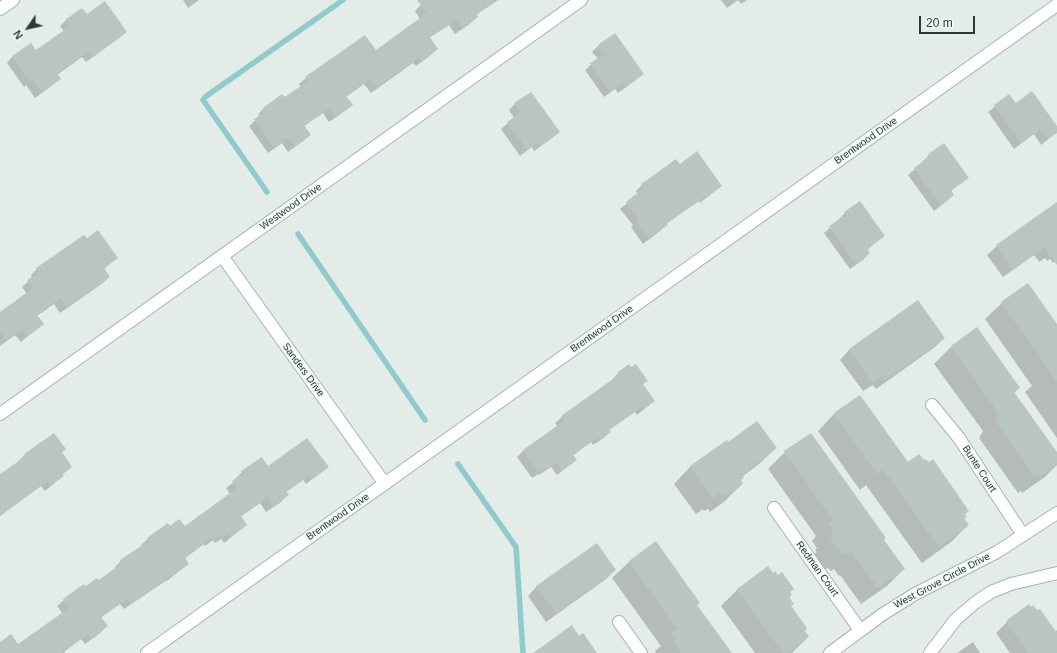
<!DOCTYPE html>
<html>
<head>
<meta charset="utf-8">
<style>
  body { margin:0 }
  #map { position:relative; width:1057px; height:653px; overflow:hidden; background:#e3ece7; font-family:Arial,sans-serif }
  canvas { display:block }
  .north { position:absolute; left:8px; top:8px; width:40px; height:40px; -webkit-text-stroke:3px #f3f9f5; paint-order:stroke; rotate:236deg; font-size:11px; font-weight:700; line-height:16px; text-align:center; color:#243c33 }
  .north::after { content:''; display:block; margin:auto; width:14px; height:18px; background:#243c33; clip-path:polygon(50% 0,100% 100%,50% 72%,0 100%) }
  .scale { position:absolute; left:919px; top:16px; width:56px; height:18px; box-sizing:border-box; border:2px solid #243c33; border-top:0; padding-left:5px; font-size:12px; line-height:14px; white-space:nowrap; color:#243c33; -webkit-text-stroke:3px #f3f9f5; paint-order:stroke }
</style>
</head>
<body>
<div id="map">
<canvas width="1057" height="653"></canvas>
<div class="north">N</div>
<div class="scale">20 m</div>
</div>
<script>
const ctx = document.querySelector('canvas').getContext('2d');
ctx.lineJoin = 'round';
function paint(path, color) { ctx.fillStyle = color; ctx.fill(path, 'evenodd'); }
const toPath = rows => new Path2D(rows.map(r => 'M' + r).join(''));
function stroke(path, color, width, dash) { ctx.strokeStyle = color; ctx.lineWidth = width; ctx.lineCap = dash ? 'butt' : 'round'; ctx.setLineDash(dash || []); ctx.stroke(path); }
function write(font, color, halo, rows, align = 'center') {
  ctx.font = font + ' Arial,sans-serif'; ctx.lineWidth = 3.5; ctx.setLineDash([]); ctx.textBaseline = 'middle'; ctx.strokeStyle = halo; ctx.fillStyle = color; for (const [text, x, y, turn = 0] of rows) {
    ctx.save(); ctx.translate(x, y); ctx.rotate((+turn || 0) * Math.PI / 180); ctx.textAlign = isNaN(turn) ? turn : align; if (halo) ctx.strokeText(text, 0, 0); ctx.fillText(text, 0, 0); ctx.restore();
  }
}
const shadow = toPath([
  [183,0,199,0,188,8],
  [425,0,498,0,476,15,477,17,471,23,455,34,449,25,429,38,437,49,431,55,416,66,413,63,371,93,364,84,346,97,351,105,345,111,329,122,323,113,304,126,310,134,303,141,288,152,282,143,268,153,249,126,260,116,258,114,264,108,282,95,284,98,301,87,299,84,306,78,365,36,375,51,420,19,415,11],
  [721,0,747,0,741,4,738,0,727,8],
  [82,9,86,16,126,32,119,38,86,62,82,57,57,75,59,79,53,85,35,98,26,85,24,87,7,63,13,56,35,51,64,31,60,26,66,20],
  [599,45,642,74,636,80,618,93,615,89,604,97,585,70,598,59,592,52],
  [1009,95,1015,104,1057,128,1057,132,1041,145,1034,134,1014,149,988,112],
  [515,104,559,132,552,138,534,151,532,147,520,156,501,129,514,118,509,110],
  [929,155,968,178,951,191,953,195,947,201,934,211,908,175,924,162,923,161],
  [680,165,721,186,700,203,699,201,666,224,660,231,643,244,631,227,633,225,620,209,638,194,636,191,642,185,654,176],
  [1057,203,1057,260,1053,263,1050,259,1047,261,1045,258,1039,262,1034,255,1003,277,987,255,997,246],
  [845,213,884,236,867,250,869,253,863,260,850,269,824,233,839,220,839,219],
  [117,258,104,269,109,277,103,283,60,313,54,304,37,316,42,324,21,342,15,335,0,346,0,313,27,294,22,287,32,278,31,275,37,269],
  [918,301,944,338,935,347,876,389,873,385,863,391,840,360,849,350],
  [1002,303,1057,326,1057,438,1025,392,1032,386,985,319],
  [977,329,1019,388,1014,393,1057,454,1057,465,1045,477,1022,493,1021,491,1018,493,979,438,983,431,934,364,951,347],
  [619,372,646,381,642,385,654,401,637,415,635,412,609,430,610,431,604,438,593,445,591,442,572,456,576,460,557,475,551,467,539,475,538,474,532,478,517,457,523,451,558,427,555,423,562,417,614,380,613,379],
  [860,396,908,463,924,462,966,516,963,519,968,525,951,542,922,563,866,485,860,490,818,431,834,414],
  [727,441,728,443,776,448,759,464,742,477,740,481,742,484,725,501,710,512,708,509,704,511,703,509,696,514,674,484,690,467],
  [61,452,71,467,62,475,63,476,45,491,41,486,0,516,0,476,19,462,18,461,25,455],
  [785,452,883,540,904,569,887,586,861,604,840,575,839,576,834,569,831,571,828,568,824,570,814,555,817,552,815,550,817,548,812,541,816,536,768,469],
  [268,467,327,467,306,484,303,480,285,493,287,495,281,502,266,512,260,503,240,517,246,525,224,543,221,539,215,543,213,540,205,546,204,544,184,559,188,564,167,581,167,580,124,609,120,604,100,618,107,626,100,633,85,644,81,639,64,652,65,653,0,653,0,644,18,646,63,614,57,606,64,600,84,585,85,588,99,581,116,569,115,567,121,561,142,546,141,545,148,539,170,527,184,528,230,494,226,488,237,480,236,478,242,472],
  [656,543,696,605,730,653,656,653,655,651,661,646,612,578,629,562],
  [615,570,606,579,546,622,528,596,537,586],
  [773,574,789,593,790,606,808,637,792,653,755,653,721,606,738,589],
  [1007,622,1055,632,1057,630,1057,653,1010,653,996,633],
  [973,642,980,653,957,653]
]);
const stream = toPath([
  [267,192,203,100,205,97,343,0],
  [298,234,425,420],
  [458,464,516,547,523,653]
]);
const building = toPath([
  [417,0,496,0,476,14,478,17,462,28,456,19,430,37,438,49,422,61,419,57,377,87,371,79,346,96,353,105,336,117,330,108,304,125,311,135,295,146,288,137,274,147,254,119,266,111,264,107,282,94,285,97,308,81,305,77,365,35,376,50,427,13],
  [105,1,127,32,93,57,89,51,57,73,61,79,41,92,33,80,30,81,12,56,31,43,36,50,70,26,66,19,82,8,87,14],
  [615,33,644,74,625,87,622,83,610,92,590,63,605,54,598,45],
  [1032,91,1057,126,1057,133,1048,139,1041,129,1021,143,994,105,1009,94,1016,103],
  [531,92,560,132,541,146,538,142,527,150,507,122,521,112,514,103],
  [944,143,969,178,951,190,954,195,940,205,914,168,930,156,928,154],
  [697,151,722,186,707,197,706,196,691,206,667,223,668,225,649,238,636,221,638,219,626,202,644,188,641,184,654,175,676,159,680,164],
  [860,201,885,236,867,249,870,253,856,264,829,226,846,215,844,212],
  [1057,202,1057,265,1044,247,1013,269,996,245],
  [98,230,118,258,104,268,110,277,67,307,61,298,37,315,44,324,27,337,22,329,6,340,0,331,0,312,33,288,27,280,39,272,36,268,84,235,87,238],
  [1028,283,1057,324,1057,381,1001,302],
  [918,300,945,338,885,380,882,376,873,383,849,349],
  [977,327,1020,388,1014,392,1057,452,1057,464,1039,477,1038,475,1035,477,995,420,997,419,996,417,999,414,951,346],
  [629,364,631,367,636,364,648,381,643,384,655,401,644,409,642,406,609,429,611,432,600,440,598,437,573,455,577,460,563,470,557,462,546,470,545,469,539,473,523,450,564,421,561,416,620,374,618,372],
  [860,395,908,462,919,454,924,460,926,459,929,462,933,459,969,511,965,514,967,517,964,518,969,525,939,547,883,469,877,474,834,413],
  [757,421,777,448,748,469,749,470,742,475,744,478,741,480,743,484,727,496,725,493,722,495,720,493,713,498,690,466,727,440,728,442],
  [54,433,66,449,62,452,72,467,62,474,64,476,51,485,48,481,0,515,0,474,26,456,24,454],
  [811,433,886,538,884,540,905,569,878,588,857,559,856,560,851,553,848,555,845,552,842,554,830,538,833,535,831,532,833,530,828,523,833,520,784,451],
  [307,438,329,467,313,479,309,475,286,492,289,495,273,506,267,497,241,516,247,525,231,537,228,533,222,538,220,535,212,540,211,538,185,558,189,564,174,575,173,574,131,604,127,599,101,617,108,626,91,638,88,634,61,653,0,653,0,642,11,634,18,644,69,608,63,599,84,584,86,586,97,578,99,580,122,563,120,560,149,541,147,538,168,523,170,526,179,519,185,526,237,488,232,481,243,474,241,471,262,457,268,466],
  [656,541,700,603,697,605,732,653,681,653,674,642,676,640,671,634,677,629,629,561],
  [597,543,616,570,556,613,536,586],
  [768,566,773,573,775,571,778,575,782,572,794,589,790,592,792,595,789,597,794,604,791,606,807,628,805,631,809,637,787,653,783,653,737,589],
  [1029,604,1031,607,1033,605,1037,610,1040,609,1057,633,1057,653,1029,653,1006,621],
  [572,625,579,636,583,633,597,653,533,653]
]);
const minor = toPath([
  [0,9,13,0],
  [222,256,385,484],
  [932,405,959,438,1023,535],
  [0,414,581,0],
  [774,508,860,630],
  [619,622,641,653],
  [147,653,1057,5],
  [830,653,883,614,915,594,997,552,1057,513],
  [930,653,956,619,976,602,991,592,1011,584,1057,573]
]);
const streetNames = [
  ["Brentwood Drive",866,141,-35],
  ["Westwood Drive",291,207,-35],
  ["Brentwood Drive",602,329,-35],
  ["Sanders Drive",303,370,54],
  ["Bunte Court",979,469,57],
  ["Brentwood Drive",338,517,-35],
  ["Redman Court",817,569,54],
  ["West Grove Circle Drive",942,581,-28]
];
paint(shadow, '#0003');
stroke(stream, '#8fcacd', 5.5);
paint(building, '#b9c6c0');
stroke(minor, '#a6b4ad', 14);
stroke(minor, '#fff', 12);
write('10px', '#243c33', '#f3f9f5', streetNames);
</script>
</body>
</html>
